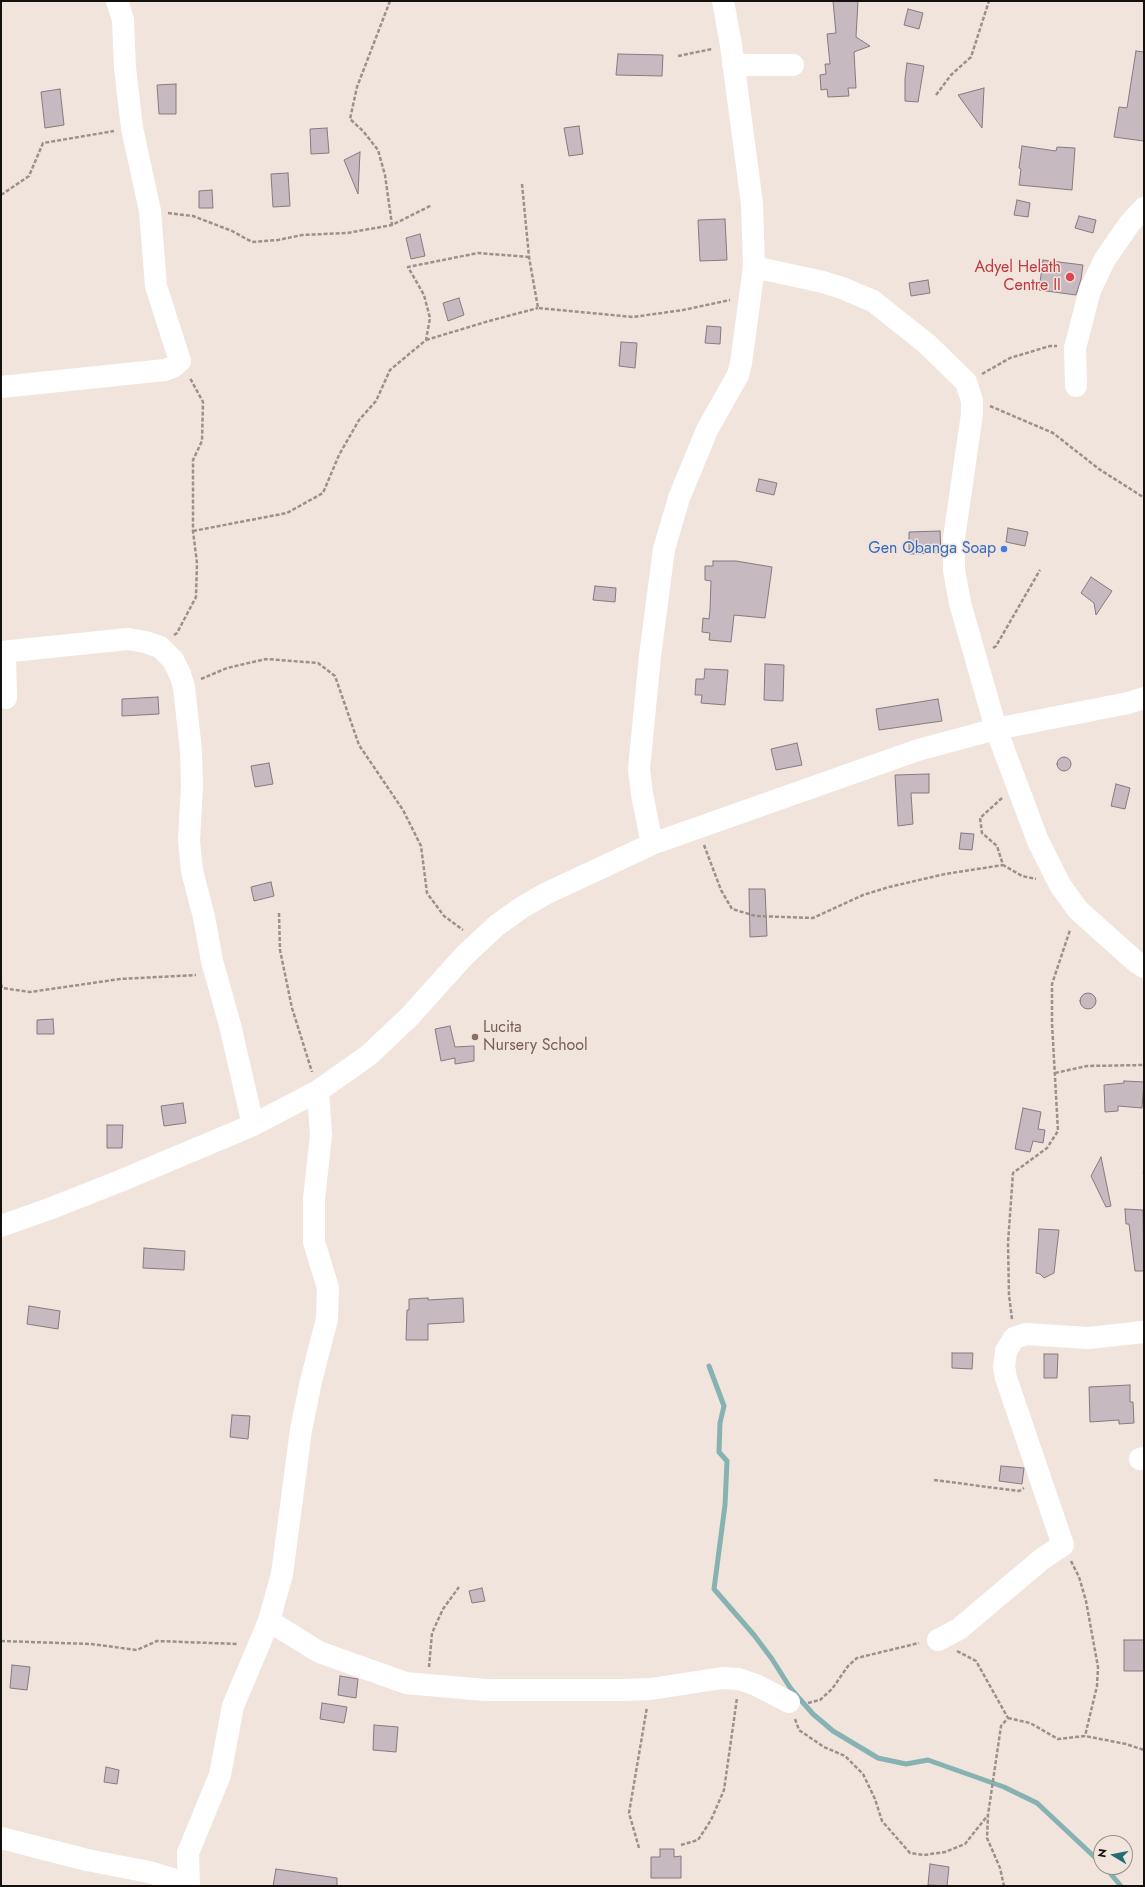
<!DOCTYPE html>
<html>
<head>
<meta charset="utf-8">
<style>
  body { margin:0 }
  #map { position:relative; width:1145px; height:1887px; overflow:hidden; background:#f1e4dd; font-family:Jost,sans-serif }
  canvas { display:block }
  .frame { position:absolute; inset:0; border:2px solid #14100e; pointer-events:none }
  .north { position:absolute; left:1093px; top:1835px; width:40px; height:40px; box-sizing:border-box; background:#f1e4dd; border:1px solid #998f8a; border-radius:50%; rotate:280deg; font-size:11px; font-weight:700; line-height:16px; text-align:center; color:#14100e }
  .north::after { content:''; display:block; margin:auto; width:14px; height:18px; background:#226d73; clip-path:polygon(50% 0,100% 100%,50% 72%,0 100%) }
</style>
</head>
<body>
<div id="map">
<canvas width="1145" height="1887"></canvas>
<div class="frame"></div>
<div class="north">N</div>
</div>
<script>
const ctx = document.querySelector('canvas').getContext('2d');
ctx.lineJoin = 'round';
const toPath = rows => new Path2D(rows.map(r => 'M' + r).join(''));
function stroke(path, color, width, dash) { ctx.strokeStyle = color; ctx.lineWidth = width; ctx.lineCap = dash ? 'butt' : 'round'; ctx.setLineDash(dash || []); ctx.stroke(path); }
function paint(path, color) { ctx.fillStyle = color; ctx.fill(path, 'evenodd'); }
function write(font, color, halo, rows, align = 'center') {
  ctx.font = font + ' Jost,sans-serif'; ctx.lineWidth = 3; ctx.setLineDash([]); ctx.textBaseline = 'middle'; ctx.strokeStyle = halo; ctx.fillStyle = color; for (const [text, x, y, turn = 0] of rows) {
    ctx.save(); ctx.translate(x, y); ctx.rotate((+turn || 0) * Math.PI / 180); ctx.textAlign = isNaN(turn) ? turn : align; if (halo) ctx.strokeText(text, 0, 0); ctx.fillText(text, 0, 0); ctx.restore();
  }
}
const stream = toPath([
  [709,1366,724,1406,720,1423,719,1452,727,1461,725,1505,714,1589,754,1635,772,1659,791,1689,813,1714,833,1731,878,1758,906,1764,928,1760,1004,1787,1037,1803,1101,1863],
  [1105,1867,1121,1886]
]);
const building = toPath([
  [833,1,858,1,856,37,870,46,854,52,856,88,848,88,849,96,828,97,827,89,821,90,820,75,826,74,825,64,830,64,827,34,836,33,833,1],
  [908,9,923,13,919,29,904,25,908,9],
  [1136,51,1144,52,1144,141,1114,137,1119,107,1127,108,1136,51],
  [618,54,663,55,662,76,616,75,618,54],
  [907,63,924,66,918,102,905,101,905,79,907,63],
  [176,84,176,114,159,114,157,85,176,84],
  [984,88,982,128,958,95,984,88],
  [60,89,64,125,45,128,41,92,60,89],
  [579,126,583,154,569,156,564,128,579,126],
  [327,128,329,153,311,154,310,129,327,128],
  [1022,146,1056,151,1057,147,1075,148,1072,190,1019,185,1021,169,1019,168,1022,146],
  [360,152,358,194,344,160,360,152],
  [288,173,290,206,273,207,271,174,288,173],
  [212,190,213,208,199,208,199,191,212,190],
  [1017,200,1030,203,1028,217,1014,215,1017,200],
  [1079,216,1096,220,1093,233,1075,228,1079,216],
  [725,219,727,260,700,261,698,220,725,219],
  [420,234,425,256,411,259,406,238,420,234],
  [1043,260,1083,265,1081,279,1076,295,1039,290,1043,260],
  [928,280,930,293,911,296,909,283,928,280],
  [459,298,464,315,448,321,443,303,459,298],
  [707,326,721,327,720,344,705,343,707,326],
  [621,342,637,343,635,368,619,366,621,342],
  [759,479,777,483,774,495,756,491,759,479],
  [1008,528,1028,532,1025,546,1006,542,1008,528],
  [940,531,941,553,909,554,909,532,940,531],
  [713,561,736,561,772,567,765,618,734,615,731,642,709,640,710,633,702,632,703,618,709,619,710,610,711,581,705,580,705,566,713,566,713,561],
  [1091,577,1112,591,1096,615,1094,603,1081,593,1091,577],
  [595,586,616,588,615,602,593,600,595,586],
  [765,664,784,665,783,701,764,700,765,664],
  [705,669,728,670,725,705,701,703,702,695,695,695,696,679,704,679,705,669],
  [158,697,159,714,122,716,122,699,158,697],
  [938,699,942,721,879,730,876,709,938,699],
  [797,743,802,765,776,770,771,749,797,743],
  '1057 764a7 7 0 1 1 14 0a7 7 0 1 1-14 0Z',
  [269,763,273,784,255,787,251,766,269,763],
  [929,774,929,793,911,793,913,824,898,826,895,775,929,774],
  [1116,784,1130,788,1125,809,1111,806,1116,784],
  [961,833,974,834,972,850,959,849,961,833],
  [271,882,274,896,254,901,251,887,271,882],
  [749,889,765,889,767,936,750,937,749,889],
  '1080 1001a8 8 0 1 1 16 0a8 8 0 1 1-16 0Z',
  [53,1019,54,1034,37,1034,37,1020,53,1019],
  [450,1026,455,1047,474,1046,474,1061,455,1064,455,1058,441,1061,435,1029,450,1026],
  [1124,1081,1144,1082,1142,1108,1118,1106,1118,1111,1105,1112,1104,1085,1124,1083,1124,1081],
  [183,1103,186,1123,164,1126,161,1106,183,1103],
  [1023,1108,1041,1112,1038,1129,1045,1130,1043,1143,1033,1141,1030,1152,1015,1149,1023,1108],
  [107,1125,123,1125,122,1148,107,1148,107,1125],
  [1101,1157,1111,1206,1106,1207,1091,1176,1101,1157],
  [1125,1209,1143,1210,1144,1271,1135,1271,1129,1224,1126,1224,1125,1209],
  [1039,1229,1059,1230,1054,1273,1044,1278,1040,1274,1036,1273,1039,1229],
  [144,1248,185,1251,184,1270,143,1268,144,1248],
  [428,1298,428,1300,463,1298,464,1322,428,1324,428,1340,406,1340,407,1310,409,1310,409,1299,428,1298],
  [29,1306,60,1311,58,1329,27,1324,29,1306],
  [952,1353,973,1353,972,1369,952,1368,952,1353],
  [1044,1354,1058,1354,1057,1378,1044,1378,1044,1354],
  [1130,1385,1130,1402,1133,1402,1134,1423,1119,1424,1119,1420,1090,1422,1089,1387,1130,1385],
  [232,1415,250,1416,248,1439,230,1437,232,1415],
  [1001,1466,1024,1468,1022,1484,999,1481,1001,1466],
  [482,1588,485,1601,472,1603,469,1591,482,1588],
  [1124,1640,1144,1640,1144,1671,1124,1671,1124,1640],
  [12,1665,30,1667,27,1690,10,1688,12,1665],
  [340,1676,358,1679,356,1698,338,1695,340,1676],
  [322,1703,347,1707,344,1723,320,1719,322,1703],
  [374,1725,398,1727,396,1752,373,1750,374,1725],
  [106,1767,119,1770,117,1784,104,1782,106,1767],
  [660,1849,674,1849,674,1857,681,1856,681,1878,651,1878,651,1857,660,1857,660,1849],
  [930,1864,949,1867,947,1886,928,1885,930,1864],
  [276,1869,337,1878,337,1886,273,1886,276,1869]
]);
const path = toPath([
  [390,1,357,87,350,119,363,131,378,150,385,175,392,225,432,205],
  [678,56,712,49],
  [936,95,951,75,971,57,989,1],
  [522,184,529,257,538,308,633,317,683,310,730,300],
  [1,195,29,176,43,143,114,131],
  [168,213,193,216,232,231,252,242,278,240,302,235,347,233,392,225],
  [426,340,489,321,538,308],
  [982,374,1010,358,1050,346,1057,346],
  [990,406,1053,433,1099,469,1143,497],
  [193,531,287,513,323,493,339,455,359,420,376,401,390,370,426,340,430,318,424,295,408,267,478,253,529,257],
  [174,635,177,633,196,597,197,563,193,531,193,460,202,441,203,402,190,378],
  [993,648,996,646,1040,570],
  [201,679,227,668,266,659,318,663,335,676,359,745,403,810,421,846,427,893,444,916,463,930],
  [1002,798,980,818,982,833,997,846,1003,865,1022,876,1036,879],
  [704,845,721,890,732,909,756,916,813,918,863,895,889,887,945,874,1003,865],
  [279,913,280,950,292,1008,312,1072],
  [1,984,2,988,30,992,120,979,196,975],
  [1055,1073,1087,1066,1144,1065],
  [1144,1171,1144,1174],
  [1012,1319,1009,1295,1008,1243,1013,1173,1047,1148,1058,1131,1052,1023,1052,984,1070,930],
  [934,1480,1019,1491,1024,1488],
  [1071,1561,1079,1577,1086,1601,1098,1667,1097,1686,1085,1736],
  [1,1641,91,1644,137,1650,157,1641,238,1644],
  [957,1651,976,1661,1008,1718,1001,1726,988,1815,987,1838,1000,1868,1004,1886],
  [429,1667,432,1633,443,1609,459,1587],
  [808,1703,820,1700,832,1689,848,1666,857,1658,919,1643],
  [1008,1718,1030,1723,1058,1739,1085,1736,1126,1744,1144,1750],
  [795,1719,799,1730,824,1747,845,1756,863,1774,875,1799,882,1821,910,1853,924,1855,945,1852,965,1844,988,1815],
  [681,1845,698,1840,711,1820,724,1790,737,1698],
  [639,1848,629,1813,647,1707]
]);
const minor = toPath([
  [733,65,793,65],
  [754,267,823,282,842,288,873,301,927,344,966,382,972,401,972,414,954,538,954,570,960,603,996,729,1038,841,1060,885,1078,910,1135,961,1144,967],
  [1076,386,1075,348,1090,290,1105,259,1130,223,1144,208],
  [1,387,165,370,173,367,180,361,156,286,150,211,132,128,125,68,123,20,117,1],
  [1,652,128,639,145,642,160,647,173,660,180,674,184,687,191,751,192,785,189,841,192,871,204,917,212,961,230,1025,253,1125],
  [5,652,6,698],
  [652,844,642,794,639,769,650,656,664,549,679,498,707,430,738,375,741,363,754,267,752,204,731,45,723,1],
  [1,1226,49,1209,120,1181,253,1125,318,1091,369,1055,410,1016,464,956,496,926,521,908,545,894,652,844,918,750,996,729,1128,703,1144,698],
  [1140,1459,1144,1458],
  [269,1621,319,1652,406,1683,485,1690,623,1690,651,1689,722,1678,739,1679,756,1685,789,1702],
  [938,1640,959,1629,1042,1559,1063,1545,1006,1378,1004,1367,1006,1351,1014,1338,1026,1334,1088,1338,1144,1332],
  [1,1838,87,1860,149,1872,189,1884],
  [189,1886,188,1853,220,1775,233,1706,269,1621,282,1574,301,1430,311,1381,327,1319,328,1288,314,1242,314,1199,321,1135,318,1091]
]);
const markers = [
  [1070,277,5,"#e0444e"],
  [1004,549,4,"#3f7fe0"],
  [475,1037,4,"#8d6e63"]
];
const healthNames = [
  ["Adyel Helath",1061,268],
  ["Centre II",1061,286]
];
const shopNames = [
  ["Gen Obanga Soap",996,549]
];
const educationNames = [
  ["Lucita",483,1028],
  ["Nursery School",483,1046]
];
stroke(stream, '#86b2b2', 5);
paint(building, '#c6b9bf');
stroke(building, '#857a7f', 1);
stroke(path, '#9b918c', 2.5, [4, 2]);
stroke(minor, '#fff', 22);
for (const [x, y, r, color] of markers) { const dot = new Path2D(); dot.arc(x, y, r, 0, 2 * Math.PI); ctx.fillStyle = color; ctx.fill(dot); stroke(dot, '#f1e4dd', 1.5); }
write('16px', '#be3a42', '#f1e4dd', healthNames, 'right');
write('16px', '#366cbe', '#f1e4dd', shopNames, 'right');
write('16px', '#785e54', '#f1e4dd', educationNames, 'left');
</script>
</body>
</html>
